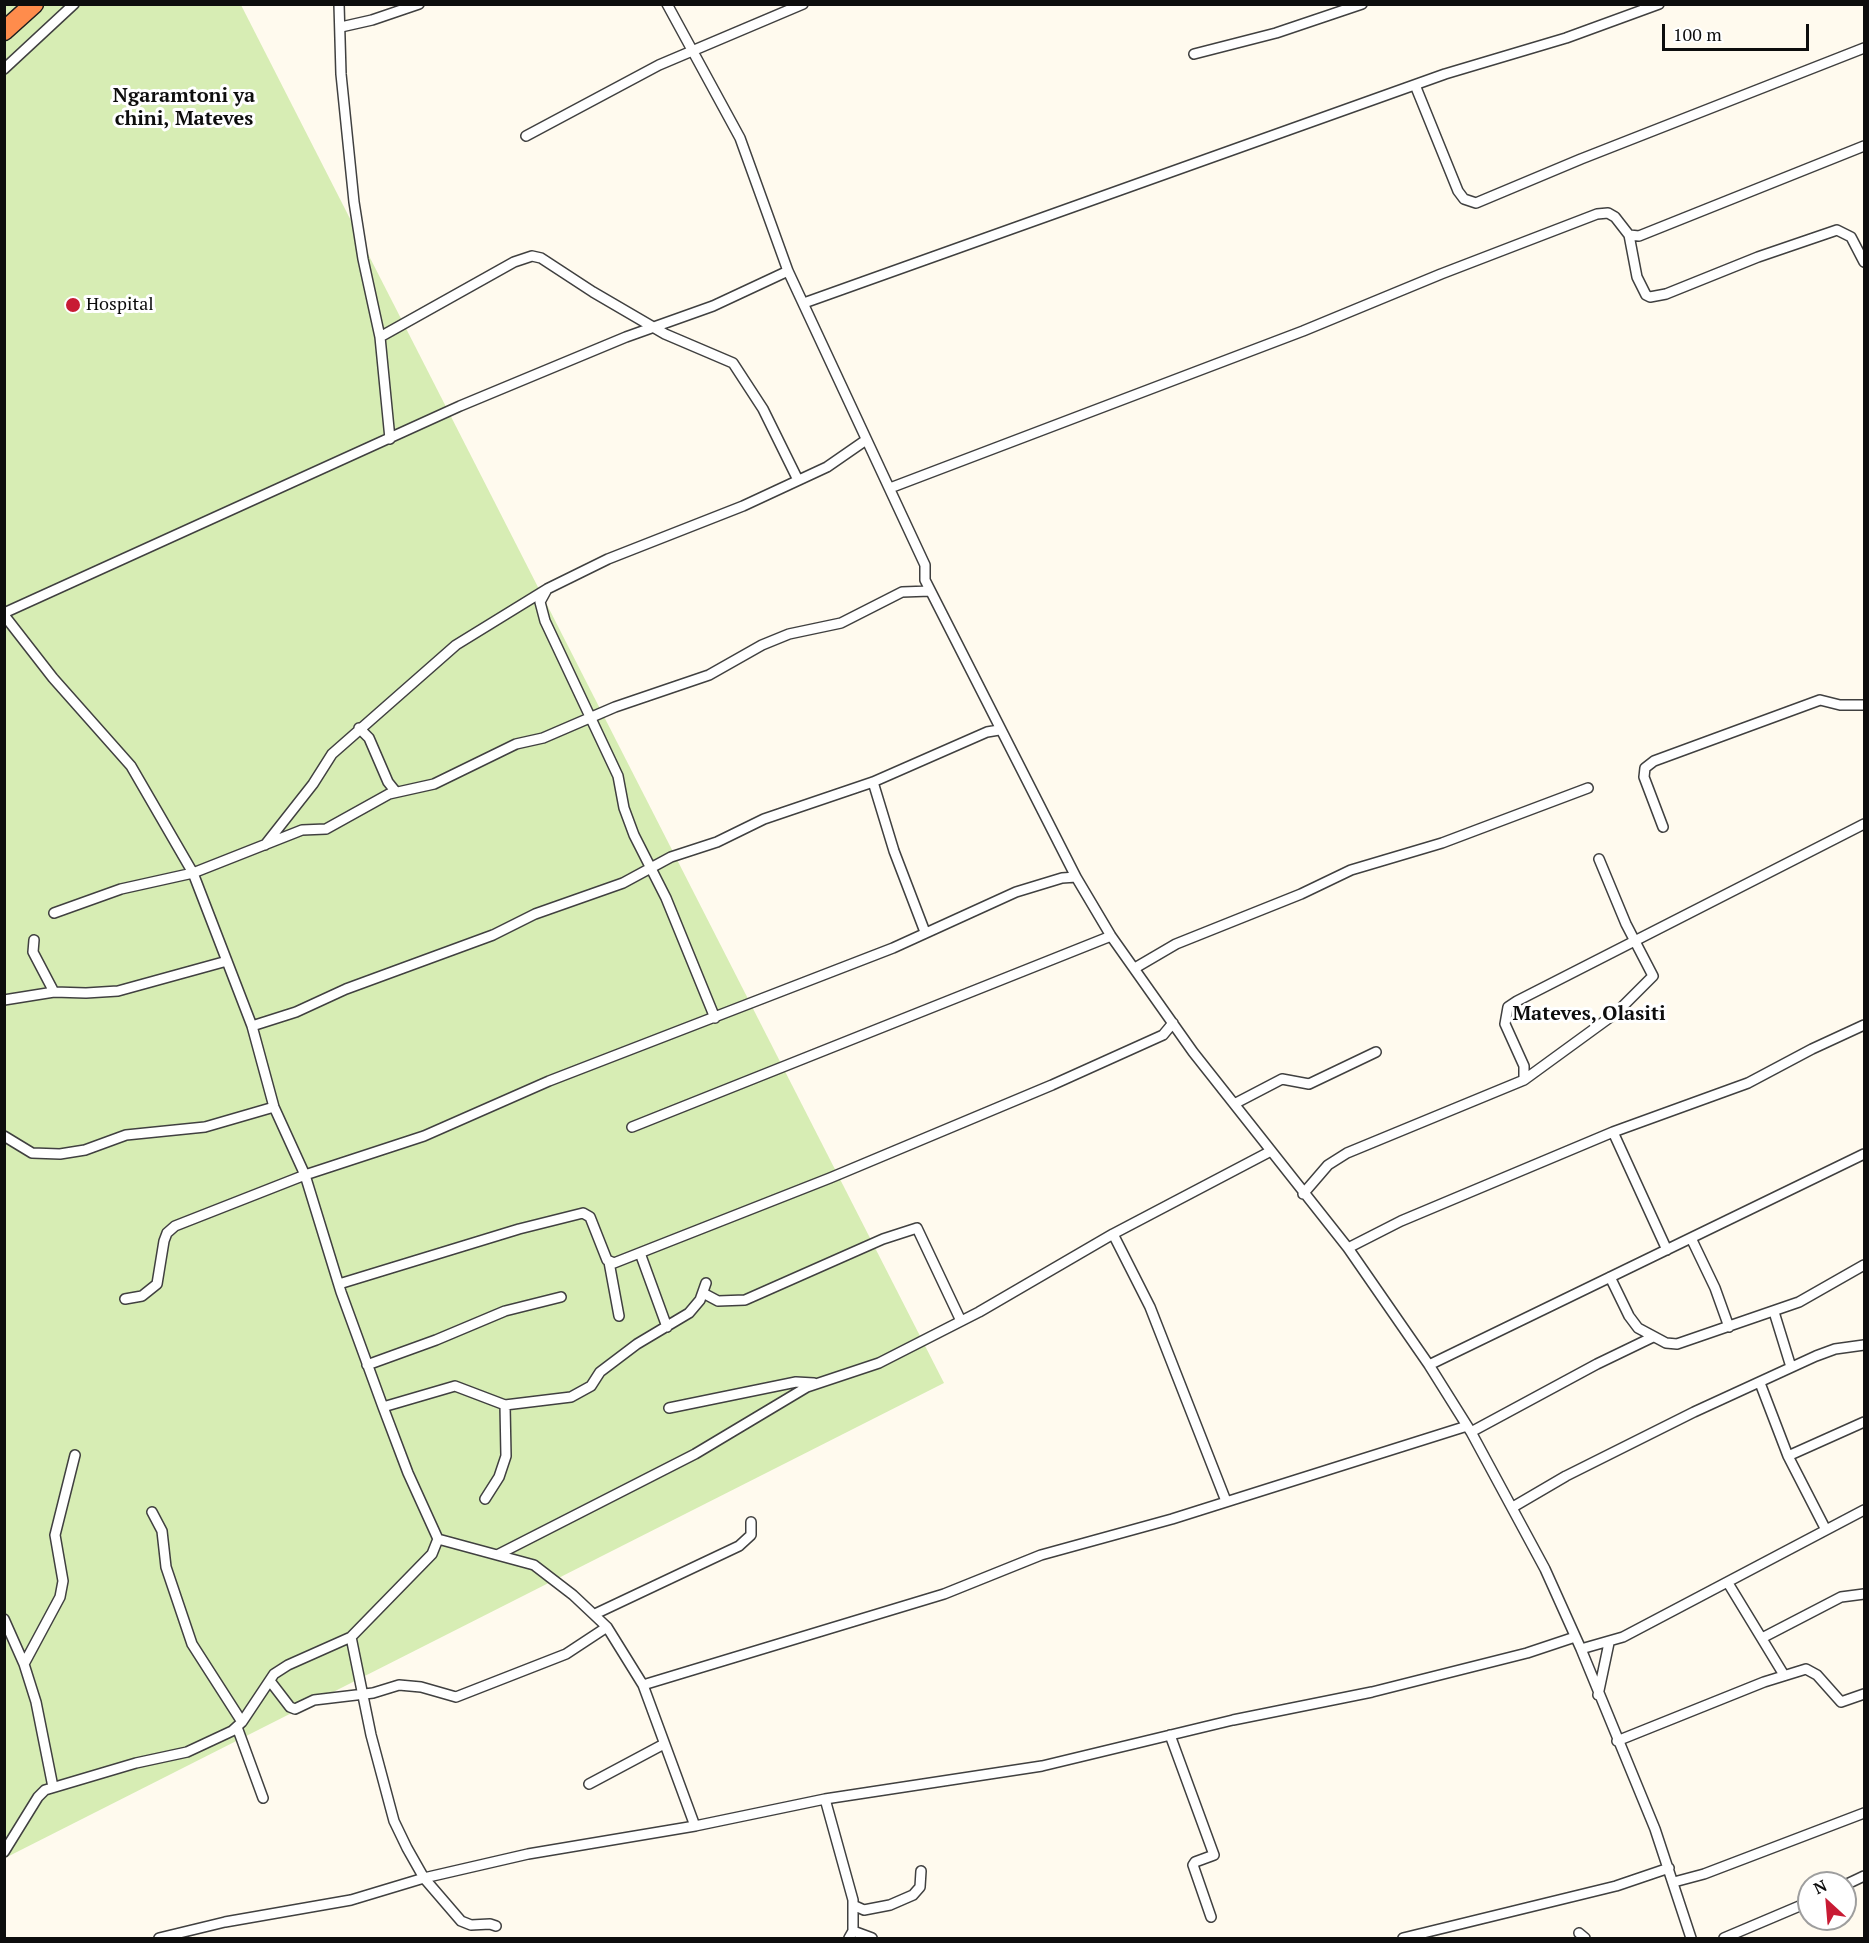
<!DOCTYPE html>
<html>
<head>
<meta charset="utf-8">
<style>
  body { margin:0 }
  #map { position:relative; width:1869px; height:1943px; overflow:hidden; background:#fffaee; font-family:"PT Serif",serif }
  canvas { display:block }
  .frame { position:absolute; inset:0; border:6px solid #0d0d0d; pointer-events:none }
  .north { position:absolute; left:1797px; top:1871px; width:60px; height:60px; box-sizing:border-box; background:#fff; border:2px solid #9e9e9e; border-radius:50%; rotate:334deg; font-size:16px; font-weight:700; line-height:24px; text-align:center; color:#0d0d0d }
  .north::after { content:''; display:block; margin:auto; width:21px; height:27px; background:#c81b34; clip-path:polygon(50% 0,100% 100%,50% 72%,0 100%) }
  .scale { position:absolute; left:1662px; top:24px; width:147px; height:27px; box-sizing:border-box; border:3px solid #0d0d0d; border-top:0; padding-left:8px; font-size:18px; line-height:21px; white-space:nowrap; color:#0d0d0d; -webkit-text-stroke:4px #fff; paint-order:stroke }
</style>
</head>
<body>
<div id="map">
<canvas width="1869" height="1943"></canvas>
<div class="frame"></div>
<div class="north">N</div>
<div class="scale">100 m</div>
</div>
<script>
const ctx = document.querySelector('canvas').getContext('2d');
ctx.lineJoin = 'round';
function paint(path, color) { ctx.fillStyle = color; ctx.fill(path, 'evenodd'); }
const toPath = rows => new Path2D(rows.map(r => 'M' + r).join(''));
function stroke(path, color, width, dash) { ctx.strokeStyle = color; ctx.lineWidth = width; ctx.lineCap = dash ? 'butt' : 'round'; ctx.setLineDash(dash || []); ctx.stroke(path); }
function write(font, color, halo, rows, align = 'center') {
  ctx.font = font + ' "PT Serif",serif'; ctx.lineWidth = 6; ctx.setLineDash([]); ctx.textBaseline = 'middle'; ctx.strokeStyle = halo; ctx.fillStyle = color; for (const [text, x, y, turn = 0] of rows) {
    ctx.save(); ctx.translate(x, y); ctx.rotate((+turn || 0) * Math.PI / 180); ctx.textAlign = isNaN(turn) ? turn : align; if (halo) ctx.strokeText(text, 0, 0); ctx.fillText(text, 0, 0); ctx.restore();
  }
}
const green = toPath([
  [5,5,241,5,944,1383,5,1858]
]);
const street = toPath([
  [339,4,341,74,354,202,363,259,380,337,390,439],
  [667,4,740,138,788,271,925,565,925,580,1076,877,1111,936,1193,1052,1348,1248,1429,1365,1471,1432,1545,1569,1581,1649,1655,1829,1691,1938],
  [341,27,372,20,419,4],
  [1194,54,1276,33,1362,4],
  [4,69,74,4],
  [1415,85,1458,191,1464,199,1476,203,1581,159,1864,48],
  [526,136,659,65,803,4],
  [1629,235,1637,277,1646,295,1650,297,1666,294,1758,257,1837,230,1851,237,1864,262],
  [804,303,1445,74,1566,38,1659,4],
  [380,337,514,262,532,256,541,258,593,292,665,334,733,363,763,409,798,480],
  [890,488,1303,331,1441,274,1597,214,1608,213,1615,217,1629,235,1639,236,1864,146],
  [546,591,540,602,545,621,618,776,624,808,634,835,666,898,715,1018],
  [4,613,460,406,626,337,713,306,788,271],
  [4,615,53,678,131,766,193,873,252,1026,274,1107,305,1175,341,1292,383,1407,408,1473,438,1539,432,1554,351,1637,288,1665,274,1674,242,1722,232,1731,187,1752,136,1763,45,1790,38,1797,4,1852],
  [359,728,369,738,388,782,396,792],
  [873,782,894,851,925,932],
  [1663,827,1644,777,1645,768,1654,761,1820,700,1840,705,1864,705],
  [265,845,313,784,332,754,456,645,547,589,608,559,743,506,827,467,866,440],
  [54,913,121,889,193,873,302,830,326,829,389,794,434,784,516,744,543,738,615,707,709,675,762,645,789,634,841,623,902,592,930,591],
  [34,940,33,952,54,992],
  [1135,968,1176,944,1301,894,1351,870,1442,843,1588,788],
  [4,1000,54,992,86,993,118,991,227,961],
  [252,1026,296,1012,346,989,493,935,535,914,623,883,671,857,717,842,764,819,873,782,987,732,999,730],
  [1524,1080,1616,1013,1653,976,1626,924,1599,859],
  [1236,1103,1282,1079,1309,1084,1376,1052],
  [632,1127,1111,936],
  [1613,1132,1667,1250],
  [4,1136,32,1153,60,1154,85,1150,126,1135,205,1127,274,1107],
  [1303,1194,1328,1165,1347,1153,1524,1080,1524,1066,1505,1024,1508,1007,1517,1001,1864,824],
  [1113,1234,1150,1307,1226,1501],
  [1691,1238,1715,1288,1729,1327],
  [1348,1248,1401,1221,1613,1132,1748,1083,1812,1049,1864,1025],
  [640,1253,667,1327],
  [609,1262,619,1316],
  [1610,1277,1629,1316,1638,1328,1666,1343,1677,1344,1799,1302,1864,1265],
  [339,1284,519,1229,583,1213,590,1217,607,1260,614,1263,830,1178,1052,1085,1163,1035,1173,1023],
  [703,1293,718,1301,745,1300,883,1239,917,1228,961,1321],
  [125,1299,142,1296,157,1284,164,1241,167,1233,175,1226,305,1175,424,1136,549,1081,893,948,1016,892,1062,878,1076,877],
  [1774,1312,1791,1367],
  [367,1365,436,1340,505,1311,561,1297],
  [1429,1365,1864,1154],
  [1760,1383,1788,1456,1826,1530],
  [383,1407,455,1386,505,1405,571,1397,591,1386,600,1372,637,1344,689,1313,700,1300,706,1283],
  [669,1408,796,1382,814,1383],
  [1471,1432,1597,1364,1653,1337],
  [1788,1456,1864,1422],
  [485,1499,499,1477,506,1456,505,1405],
  [1513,1507,1566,1476,1694,1412,1816,1356,1835,1349,1864,1345],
  [152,1512,162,1531,166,1567,192,1644,242,1722],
  [438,1539,534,1565,573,1595,607,1627,643,1685,695,1826],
  [499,1554,695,1454,807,1387,879,1363,979,1312,1113,1234,1271,1151],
  [1728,1583,1784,1675],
  [595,1614,739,1546,751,1535,751,1522],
  [4,1619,24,1664,36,1702,53,1787],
  [351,1637,371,1735,394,1821,407,1848,424,1878,461,1921,471,1925,490,1924,496,1926],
  [1762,1638,1841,1597,1864,1594],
  [1581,1649,1623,1637,1864,1510],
  [24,1664,60,1597,63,1581,55,1535,75,1455],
  [270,1681,290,1707,295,1709,314,1700,373,1693,399,1685,421,1687,456,1697,566,1654,607,1627],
  [643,1685,944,1594,1041,1555,1172,1519,1467,1426],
  [1598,1695,1609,1643],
  [237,1727,263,1798],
  [1170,1735,1214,1855,1195,1862,1193,1865,1211,1917],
  [1617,1741,1764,1682,1806,1669,1817,1675,1841,1702,1864,1694],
  [589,1784,664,1744],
  [825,1799,853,1900,853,1931,849,1938],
  [1674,1882,1704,1874,1864,1813],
  [1845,1885,1864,1876],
  [853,1905,864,1910,890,1905,913,1895,920,1887,921,1871],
  [853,1931,872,1938],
  [1579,1933,1585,1938],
  [159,1938,225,1922,351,1900,424,1878,528,1854,695,1826,825,1799,1042,1766,1233,1720,1372,1692,1527,1653,1575,1637],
  [1403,1938,1616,1886,1669,1868],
  [1724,1938,1809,1902]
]);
const highway = toPath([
  [4,31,34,4]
]);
const markers = [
  [73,305,8,"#c81b34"]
];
const poiNames = [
  ["Hospital",86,305]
];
const neighbourhoodNames = [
  ["Ngaramtoni ya",184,96],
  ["chini, Mateves",184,119],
  ["Mateves, Olasiti",1589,1014]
];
paint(green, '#d7edb4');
stroke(street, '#404040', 12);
stroke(highway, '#1e1e1e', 21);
stroke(street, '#fff', 9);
stroke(highway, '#ff8c4c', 18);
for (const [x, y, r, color] of markers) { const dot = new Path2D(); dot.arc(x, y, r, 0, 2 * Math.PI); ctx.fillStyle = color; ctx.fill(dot); stroke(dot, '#fff', 2); }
write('18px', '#0d0d0d', '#fff', poiNames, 'left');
write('bold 20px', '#0d0d0d', '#fff', neighbourhoodNames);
</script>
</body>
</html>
